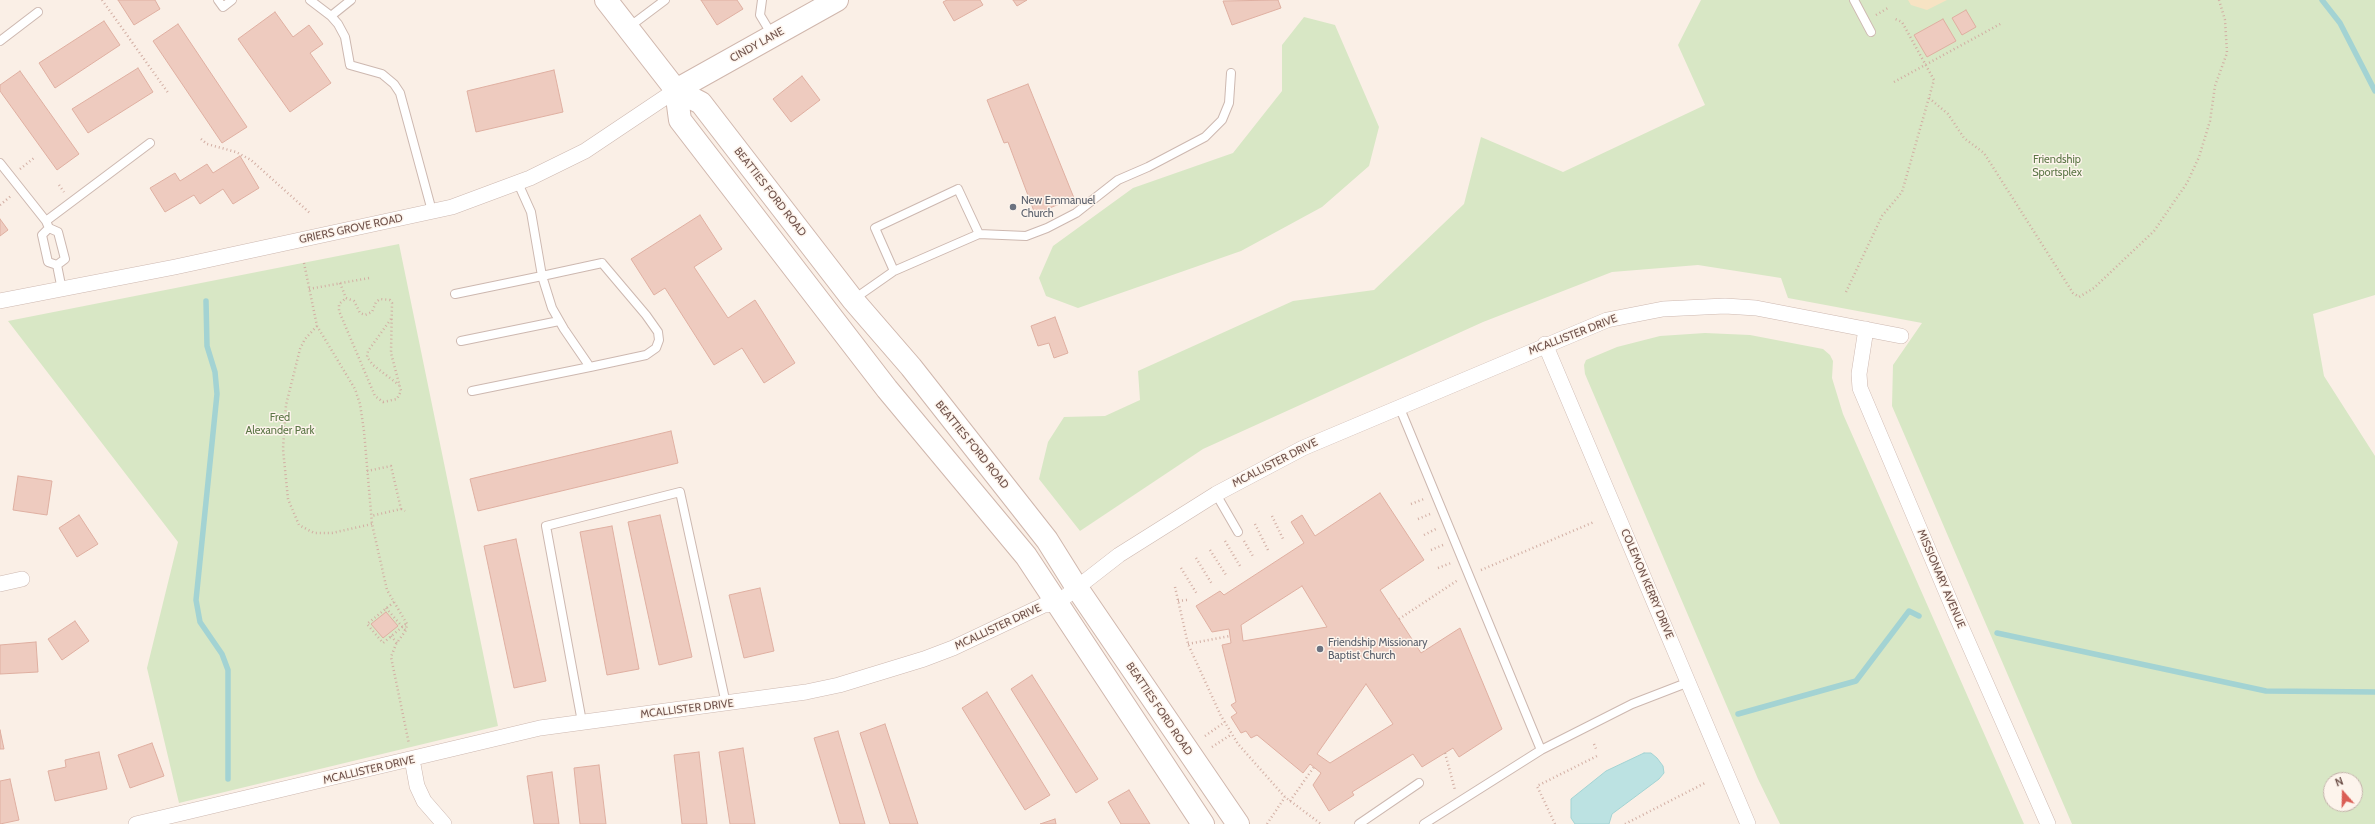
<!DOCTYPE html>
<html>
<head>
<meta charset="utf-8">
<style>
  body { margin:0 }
  #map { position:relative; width:2375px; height:824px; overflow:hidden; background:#faefe6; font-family:Cabin,sans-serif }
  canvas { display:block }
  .north { position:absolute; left:2323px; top:772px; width:40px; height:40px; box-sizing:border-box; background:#fdf4ec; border:1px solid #c5b4ac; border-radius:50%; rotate:340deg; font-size:11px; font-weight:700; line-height:16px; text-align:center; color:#71544d }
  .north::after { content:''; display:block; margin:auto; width:14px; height:18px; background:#da5e55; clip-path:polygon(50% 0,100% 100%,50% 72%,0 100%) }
</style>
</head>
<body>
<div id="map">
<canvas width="2375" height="824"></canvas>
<div class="north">N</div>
</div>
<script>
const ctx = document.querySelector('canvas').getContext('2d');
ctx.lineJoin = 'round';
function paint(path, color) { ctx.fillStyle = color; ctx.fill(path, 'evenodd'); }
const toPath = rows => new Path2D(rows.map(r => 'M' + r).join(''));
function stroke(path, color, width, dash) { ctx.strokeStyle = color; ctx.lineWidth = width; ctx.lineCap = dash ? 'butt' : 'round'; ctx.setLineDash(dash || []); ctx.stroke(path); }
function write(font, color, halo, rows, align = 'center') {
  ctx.font = font + ' Cabin,sans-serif'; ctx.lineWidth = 3; ctx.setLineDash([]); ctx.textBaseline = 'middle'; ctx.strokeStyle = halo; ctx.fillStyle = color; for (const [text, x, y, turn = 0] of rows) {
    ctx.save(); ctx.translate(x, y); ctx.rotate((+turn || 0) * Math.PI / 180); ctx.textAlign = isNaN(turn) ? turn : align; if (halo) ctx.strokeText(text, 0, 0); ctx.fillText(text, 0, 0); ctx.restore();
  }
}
const green = toPath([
  [1701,0,2375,0,2375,295,2313,314,2324,376,2375,456,2375,824,2072,824,1892,406,1893,365,1922,323,1788,298,1781,278,1698,265,1612,272,1483,322,1203,449,1080,531,1039,479,1048,442,1064,417,1105,416,1140,400,1138,371,1293,301,1374,290,1464,204,1481,137,1563,172,1705,105,1678,45],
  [2331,780,2355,780,2355,804,2331,804],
  [1304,17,1335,25,1379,127,1369,166,1322,207,1241,251,1078,308,1046,296,1039,278,1053,246,1133,188,1233,153,1282,91,1282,45],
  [399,244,498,726,179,803,147,668,178,542,8,321],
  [1705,333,1750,335,1823,349,1830,355,1833,361,1832,378,1843,414,2024,824,1780,824,1758,779,1585,374,1584,365,1586,360,1617,347,1660,336]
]);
const sand = toPath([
  [1908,0,1947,0,1927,10,1911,5]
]);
const water = toPath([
  [1644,753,1651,753,1657,758,1663,766,1664,773,1659,779,1612,814,1609,824,1575,824,1571,818,1571,799,1606,771,1644,753]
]);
const stream = toPath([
  [2322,0,2340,23,2375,91],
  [206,301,207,346,215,372,217,394,196,600,200,622,222,654,228,670,228,779],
  [1997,633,2266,691,2375,692],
  [1738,714,1856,681,1909,611,1919,616]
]);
const building = toPath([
  [118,0,155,0,160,9,134,25,118,0],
  [701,0,737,0,743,9,717,25,701,0],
  [947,0,980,0,983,5,954,21,943,2,947,0],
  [1013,0,1027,0,1017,6,1013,0],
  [1278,0,1281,8,1232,25,1223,1,1278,0],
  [1966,10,1976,27,1962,35,1952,18,1966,10],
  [275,12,293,37,309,25,323,44,310,53,331,83,290,112,238,39,275,12],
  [1943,19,1956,41,1927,57,1914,35,1943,19],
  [104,21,120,45,55,88,39,63,104,21],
  [178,24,247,127,222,143,153,41,178,24],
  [138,68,153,92,88,133,72,109,138,68],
  [554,70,563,112,476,132,467,91,554,70],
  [20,71,79,154,57,170,0,91,0,85,20,71],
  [802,76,820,100,791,122,773,99,802,76],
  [1028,84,1074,198,1035,214,1008,142,1004,143,987,100,1028,84],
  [240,156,259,188,233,204,223,189,200,204,194,195,165,212,150,188,175,173,180,181,207,164,213,173,240,156],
  [700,215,722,249,694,267,728,318,755,300,795,363,764,383,742,348,714,365,665,288,654,295,631,259,700,215],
  [0,219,8,230,0,236,0,219],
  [1055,317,1068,353,1054,358,1049,343,1038,346,1031,326,1055,317],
  [671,431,678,463,478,511,470,479,671,431],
  [18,476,52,481,47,515,13,510,18,476],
  [1380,493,1424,560,1380,590,1421,653,1460,628,1502,729,1459,757,1453,748,1422,767,1413,754,1352,792,1354,795,1329,811,1313,785,1321,773,1310,764,1303,773,1257,735,1251,738,1246,731,1241,733,1231,717,1237,713,1231,705,1236,702,1222,645,1231,643,1229,629,1212,632,1196,606,1220,591,1224,595,1304,543,1291,522,1302,515,1315,536,1380,493],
  [1302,586,1327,627,1243,641,1241,625,1302,586],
  [1366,684,1393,724,1330,763,1317,754,1366,684],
  [79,515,98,544,77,557,59,528,79,515],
  [660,515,692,657,659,665,628,522,660,515],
  [612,526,639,669,607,675,580,532,612,526],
  [516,539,546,681,514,688,484,546,516,539],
  [760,588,774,651,744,658,729,595,760,588],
  [386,612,398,626,383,638,371,624,386,612],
  [75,621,89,641,62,660,48,639,75,621],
  [36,642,38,672,0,674,0,645,36,642],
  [1032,675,1098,779,1076,793,1011,689,1032,675],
  [987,692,1050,795,1025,810,962,708,987,692],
  [885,724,918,824,890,824,860,733,885,724],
  [0,730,4,749,0,749,0,730],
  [838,731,865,824,840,824,814,738,838,731],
  [152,743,164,776,130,788,118,755,152,743],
  [743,748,755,824,730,824,719,752,743,748],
  [99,752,107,789,55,801,48,771,66,767,65,760,99,752],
  [699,752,707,824,682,824,674,755,699,752],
  [599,765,606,824,580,824,574,768,599,765],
  [552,772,559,824,534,824,527,776,552,772],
  [10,779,19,820,0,824,0,781,10,779],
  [1129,790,1150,824,1121,824,1108,802,1129,790],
  [1055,819,1056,824,1040,824,1055,819]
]);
const path = toPath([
  [102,0,169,94],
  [1876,15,1888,8],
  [1894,82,2002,23],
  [1929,98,1948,114,1964,138,1984,153,2073,293,2079,297,2094,288,2154,231,2187,183,2199,157,2210,121,2215,86,2227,53,2225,20,2219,0],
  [201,139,207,144,236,152,251,160,311,214],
  [20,169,34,158],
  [59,185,64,192],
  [0,205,11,196],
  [304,263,317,326,355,389,360,404,364,431,372,524,387,590,407,624,406,630,396,644,391,657,409,744],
  [340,283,346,298],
  [309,289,369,278],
  [1846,292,1882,216,1902,192,1934,80,1902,22,1893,18],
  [346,298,354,301,360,313,365,315,372,312,376,302,380,299,390,300,392,303,391,353,401,391,397,399,383,402,375,396,339,311,339,304,346,298],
  [391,319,368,351,367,357,373,365,399,385],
  [317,326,305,339,300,349,286,405,283,449,288,499,299,525,314,533,332,533,372,524],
  [367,471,391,466,401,509,371,516],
  [1411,504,1424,499],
  [401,509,405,511],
  [1272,516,1284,541],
  [1418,519,1430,514],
  [1255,524,1268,550],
  [1424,535,1436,529],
  [1225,541,1240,566],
  [1244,541,1254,558],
  [1210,550,1226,575],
  [1431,550,1443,545],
  [1196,558,1212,584],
  [1181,568,1197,594],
  [1438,568,1451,563],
  [1481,570,1594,522],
  [1175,587,1188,644,1221,716,1238,744,1285,797,1321,824],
  [1178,601,1187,600],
  [394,602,367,624,383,643,407,623],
  [386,608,406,631],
  [1399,619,1458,580],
  [391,636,397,643],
  [1188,644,1230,636],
  [1205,736,1225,722],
  [1594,744,1597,751],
  [1212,747,1232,734],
  [1445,753,1455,790],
  [1290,801,1314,767],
  [1267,824,1285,797],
  [1555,824,1537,786,1599,755],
  [1625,824,1705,783]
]);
const lane = toPath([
  [218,0,223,7,232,0],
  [310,0,331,16,338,24,345,37,350,65,382,74,394,84,400,93,432,211],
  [762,0,760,15,772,35],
  [1854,0,1871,32],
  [331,16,351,0],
  [629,27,665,0],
  [0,41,38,12],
  [0,163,46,221,49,228,58,232,65,259,57,265],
  [46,221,150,143],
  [49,228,42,235,48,262,57,265],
  [602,263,646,315,658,332,659,340,656,348,646,355,590,367,564,329,552,308,542,276,602,263],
  [57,265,62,290],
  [894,271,875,228,958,189,979,234],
  [455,294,542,276,531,212,518,183],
  [854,299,894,271,979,234,1026,236,1047,228,1076,213,1118,180,1148,167,1205,137,1222,120,1229,103,1231,73],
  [461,341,559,321],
  [472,391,590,367],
  [1399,406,1541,750,1632,704,1689,682],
  [1216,494,1238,532],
  [582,722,546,526,680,492,726,704],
  [1359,824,1419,783],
  [1424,824,1541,750]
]);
const street = toPath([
  [0,301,175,267,452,207,530,178,585,151,676,90],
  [1866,329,1859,374,1860,388,1956,615,2048,824],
  [1545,344,1748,824],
  [0,584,22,579],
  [412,759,417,786,424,801,444,824],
  [136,824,540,728,806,692,839,685,924,659,953,648,1044,605,1056,604,1119,555,1216,494,1303,448,1607,320,1663,309,1725,306,1756,308,1901,336]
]);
const secondary = toPath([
  [606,0,676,90,701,103,853,300,911,367,1047,540,1077,588,1238,824],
  [676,90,680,120,887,389,1026,556,1203,824],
  [676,90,837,0]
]);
const markers = [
  [1013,207,4,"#6b7280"],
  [1320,649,4,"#6b7280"]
];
const streetNames = [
  ["CINDY LANE",757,45,-29],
  ["BEATTIES FORD ROAD",770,192,52],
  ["GRIERS GROVE ROAD",351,229,-12],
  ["MCALLISTER DRIVE",1573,335,-21],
  ["BEATTIES FORD ROAD",972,445,51],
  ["MCALLISTER DRIVE",1275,463,-27],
  ["MISSIONARY AVENUE",1941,579,67],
  ["COLEMON KERRY DRIVE",1647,584,67],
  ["MCALLISTER DRIVE",998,627,-25],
  ["MCALLISTER DRIVE",687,709,-7],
  ["BEATTIES FORD ROAD",1159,709,56],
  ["MCALLISTER DRIVE",369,770,-13]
];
const parkNames = [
  ["Friendship",2057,160],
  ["Sportsplex",2057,173],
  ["Fred",280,418],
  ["Alexander Park",280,431]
];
const worshipNames = [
  ["New Emmanuel",1021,201],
  ["Church",1021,214],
  ["Friendship Missionary",1328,643],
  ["Baptist Church",1328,656]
];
paint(green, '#d8e7c5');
paint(sand, '#f7e3c3');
paint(water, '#bce2e2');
stroke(water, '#a3d3d3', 1);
stroke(stream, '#a3d3d3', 5.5);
paint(building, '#eecbbf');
stroke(building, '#dfafa1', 1);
stroke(lane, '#cdb8b0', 10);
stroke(street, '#cdb8b0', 16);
stroke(secondary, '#d0b7ad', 24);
stroke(path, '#d2aea3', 2.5, [1, 3]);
stroke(lane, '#fff', 8);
stroke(street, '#fff', 15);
stroke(secondary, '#fff', 22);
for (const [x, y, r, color] of markers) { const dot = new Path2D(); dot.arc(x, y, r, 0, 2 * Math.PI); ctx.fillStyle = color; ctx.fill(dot); stroke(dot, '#fdf4ec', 1.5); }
write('11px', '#71544d', '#fdf4ec', streetNames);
write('11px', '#5c7646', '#fdf4ec', parkNames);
write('11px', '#5b616d', '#fdf4ec', worshipNames, 'left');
</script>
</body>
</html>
